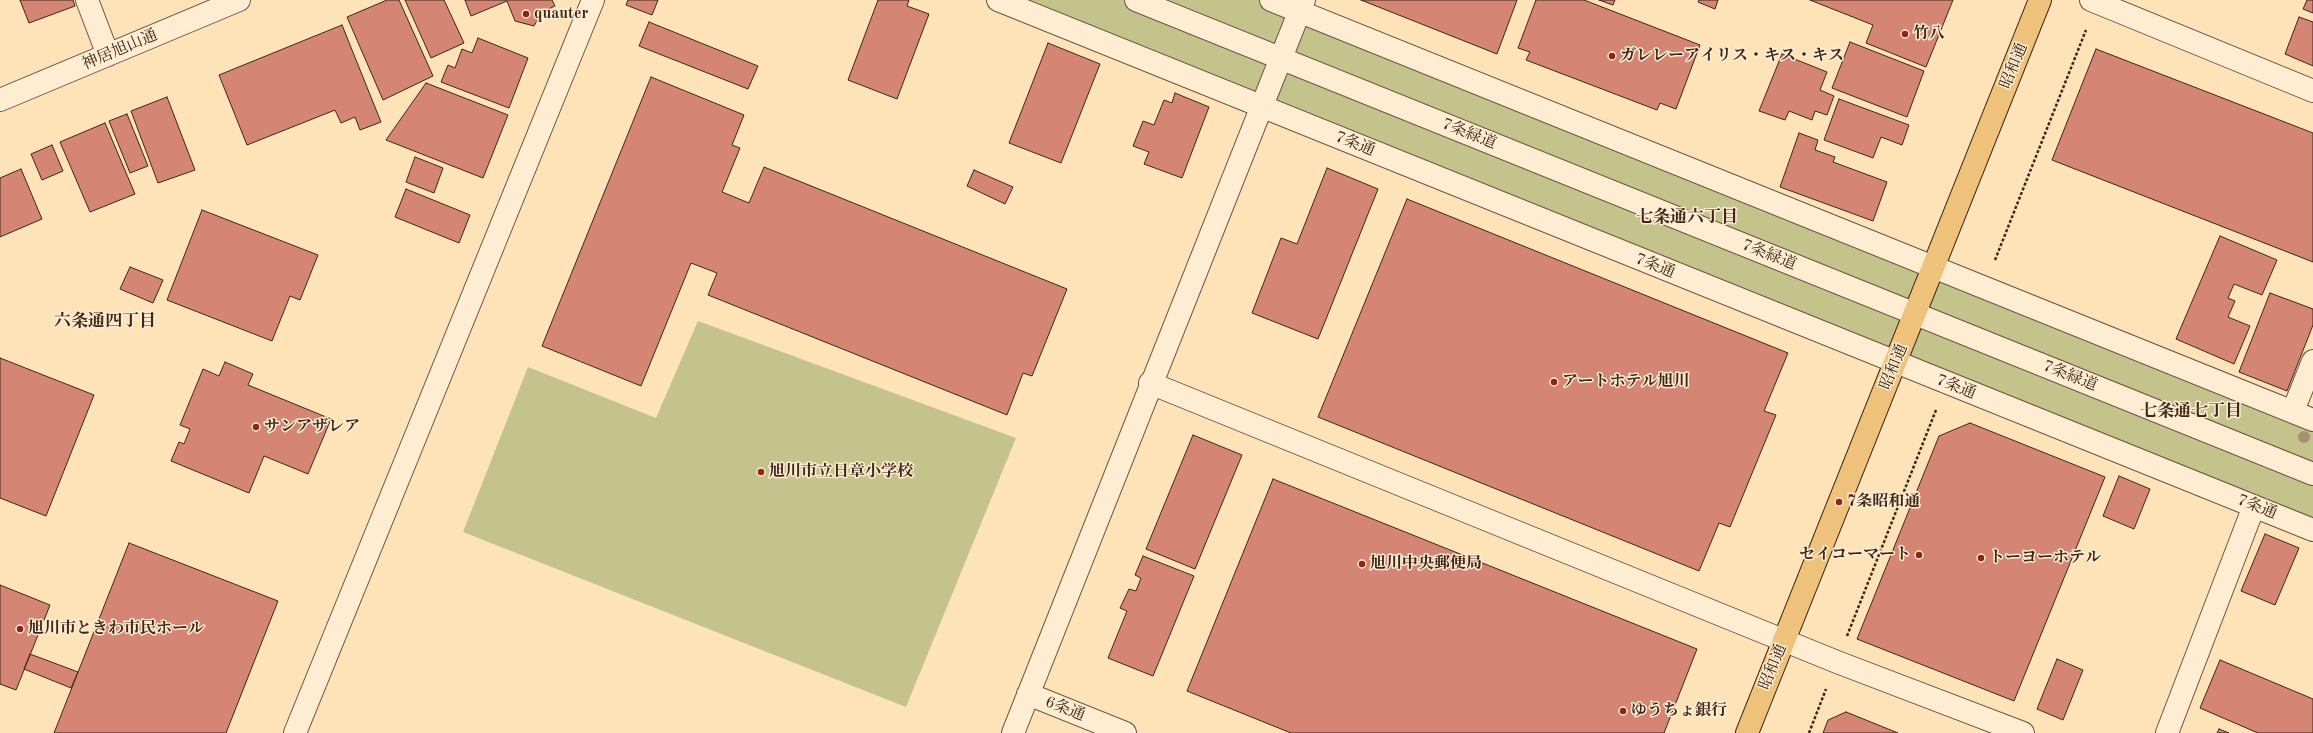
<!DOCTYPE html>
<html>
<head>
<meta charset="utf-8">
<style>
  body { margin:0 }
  canvas { display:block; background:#fee3b9 }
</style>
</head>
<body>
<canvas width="2313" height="733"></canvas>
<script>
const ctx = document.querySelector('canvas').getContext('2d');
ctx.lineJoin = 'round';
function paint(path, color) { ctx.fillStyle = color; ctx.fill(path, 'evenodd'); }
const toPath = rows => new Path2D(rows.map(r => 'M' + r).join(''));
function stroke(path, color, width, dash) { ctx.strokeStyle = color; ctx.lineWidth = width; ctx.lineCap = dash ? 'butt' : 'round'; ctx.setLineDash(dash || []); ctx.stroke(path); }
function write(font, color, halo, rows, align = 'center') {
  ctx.font = font + ' "Old Standard TT","Noto Serif JP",serif'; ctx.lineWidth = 3; ctx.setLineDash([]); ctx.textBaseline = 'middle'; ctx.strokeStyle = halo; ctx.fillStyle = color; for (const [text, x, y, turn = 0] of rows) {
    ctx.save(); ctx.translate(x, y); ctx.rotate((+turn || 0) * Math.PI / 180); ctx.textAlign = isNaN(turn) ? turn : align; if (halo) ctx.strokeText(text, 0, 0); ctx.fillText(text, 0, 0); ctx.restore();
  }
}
const green = toPath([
  [998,0,1271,0,2313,410,2313,529],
  [698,321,1016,438,906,707,463,532,528,367,656,418]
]);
const building = toPath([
  [20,0,73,0,75,6,29,23,20,0],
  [387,0,399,0,433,76,383,100,347,17,387,0],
  [405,0,444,0,464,43,431,58,405,0],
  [465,0,552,0,555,6,542,12,534,26,515,21,507,1,471,16,465,0],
  [628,0,658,0,652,15,626,5,628,0],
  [878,0,909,0,907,6,929,14,897,99,848,80,878,0],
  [1361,0,1517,0,1497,54,1361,0],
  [1536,0,1584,0,1700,45,1676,109,1660,103,1657,110,1526,60,1530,52,1518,48,1536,0],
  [1599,0,1615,0,1613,5,1599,0],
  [1699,0,1718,0,1715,9,1698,2,1699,0],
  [1810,0,1953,0,1926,67,1866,43,1873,25,1810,0],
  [2307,0,2313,0,2313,13,2303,9,2307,0],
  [2299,17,2313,22,2313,66,2285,54,2299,17],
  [649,22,758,66,748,89,639,46,649,22],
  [342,25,381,122,360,130,355,117,341,123,335,110,247,145,219,75,342,25],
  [478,38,528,58,509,108,441,82,448,65,455,68,462,49,472,53,478,38],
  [1850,42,1924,71,1907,117,1832,88,1850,42],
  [1048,43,1100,64,1061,163,1009,143,1048,43],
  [2096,49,2313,133,2313,262,2052,160,2096,49],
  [1782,54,1827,72,1820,90,1834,96,1827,115,1815,111,1812,120,1789,111,1785,120,1759,111,1782,54],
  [651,77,744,115,732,145,740,148,722,192,749,203,764,167,1067,289,1032,376,1023,373,1007,415,708,295,717,273,691,263,641,386,542,346,651,77],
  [426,83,508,115,483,178,386,140,426,83],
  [1175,93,1209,107,1182,178,1144,164,1149,152,1133,146,1143,121,1154,125,1164,100,1172,103,1175,93],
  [167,97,195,170,158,183,131,111,167,97],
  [1839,99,1909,125,1902,145,1881,137,1873,158,1824,140,1839,99],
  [127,114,148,166,130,173,109,121,127,114],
  [105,123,135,194,90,212,60,142,105,123],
  [1799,133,1818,140,1815,150,1835,157,1833,162,1887,182,1873,221,1780,187,1799,133],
  [52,145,63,171,42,180,31,154,52,145],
  [415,157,443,168,434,193,406,182,415,157],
  [1327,168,1378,189,1318,339,1252,313,1281,238,1297,244,1327,168],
  [21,169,42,219,0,237,0,178,21,169],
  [974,170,1013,187,1005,204,967,186,974,170],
  [406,189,470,215,459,243,395,217,406,189],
  [1407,199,1788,353,1764,411,1776,415,1730,527,1719,523,1699,571,1318,417,1407,199],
  [202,210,318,255,300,300,290,296,272,341,167,300,202,210],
  [2220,236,2277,260,2262,295,2234,284,2228,298,2235,301,2228,317,2250,326,2234,364,2176,339,2220,236],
  [130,267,163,280,153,303,120,289,130,267],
  [2270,293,2313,309,2313,325,2287,391,2239,372,2270,293],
  [0,358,94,395,46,516,0,498,0,358],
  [225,362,253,374,248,385,331,419,308,474,264,456,249,493,171,461,179,442,184,444,190,429,180,425,203,369,219,376,225,362],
  [1970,423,2105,477,2014,701,1857,639,1939,436,1970,423],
  [1193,435,1242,455,1195,569,1146,549,1193,435],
  [2119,476,2150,489,2134,529,2103,516,2119,476],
  [1273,479,1697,649,1664,733,1291,733,1187,691,1273,479],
  [2265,534,2299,548,2275,605,2241,591,2265,534],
  [129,543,278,601,226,733,54,733,129,543],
  [1143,556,1194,576,1153,676,1108,658,1127,611,1120,608,1129,589,1136,591,1141,578,1135,575,1143,556],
  [0,585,50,605,16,690,0,684,0,585],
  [30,654,78,672,71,688,24,669,30,654],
  [2057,659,2083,670,2063,720,2037,709,2057,659],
  [2220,660,2313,699,2313,733,2258,733,2200,708,2220,660],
  [1846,712,1898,733,1823,733,1828,720,1846,712],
  [2219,729,2229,733,2217,733,2219,729]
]);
const path = toPath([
  [1995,260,2086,30],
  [1847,636,1936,410],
  [1809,733,1826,689]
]);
const minor = toPath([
  [87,0,108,55],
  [998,0,2313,530],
  [1136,0,2313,474],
  [1271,0,2313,420],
  [2091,0,2313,91],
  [0,100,239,0],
  [1150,383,1837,662,2023,733],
  [2293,411,2313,361],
  [1028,694,1125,733],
  [295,733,593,0],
  [1013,733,1304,0],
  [2167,733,2254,506]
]);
const highway = toPath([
  [1747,733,2040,0]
]);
const trees = [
  [2304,437]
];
const markers = [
  [526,14,4,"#8f2418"],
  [1905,34,4,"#8f2418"],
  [1612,56,4,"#8f2418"],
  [1554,382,4,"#8f2418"],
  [256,427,4,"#8f2418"],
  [761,472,4,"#8f2418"],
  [1839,502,4,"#8f2418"],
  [1919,555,4,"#8f2418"],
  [1981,558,4,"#8f2418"],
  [1362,564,4,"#8f2418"],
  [20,629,4,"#8f2418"],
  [1623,711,4,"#8f2418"]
];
const poiNames = [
  ["quauter",534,14],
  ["竹八",1913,34],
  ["ガレレーアイリス・キス・キス",1620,56],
  ["アートホテル旭川",1562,382],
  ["サンアザレア",264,427],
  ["旭川市立日章小学校",769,472],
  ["7条昭和通",1847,502],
  ["セイコーマート",1911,555,"right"],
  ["トーヨーホテル",1989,558],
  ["旭川中央郵便局",1370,564],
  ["旭川市ときわ市民ホール",28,629],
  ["ゆうちょ銀行",1631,711]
];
const streetNames = [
  ["神居旭山通",120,50,-23],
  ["昭和通",2014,66,-68],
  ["7条緑道",1469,134,22],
  ["7条通",1355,144,22],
  ["7条緑道",1769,255,22],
  ["7条通",1655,266,22],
  ["昭和通",1894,367,-68],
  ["7条緑道",2070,376,22],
  ["7条通",1956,387,22],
  ["7条通",2257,507,22],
  ["昭和通",1773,667,-68],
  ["6条通",1065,709,22]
];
const neighbourhoodNames = [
  ["七条通六丁目",1687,218],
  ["六条通四丁目",105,322],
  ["七条通七丁目",2191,412]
];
paint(green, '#c4c38c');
paint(building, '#d48574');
stroke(building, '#3f2619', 1);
stroke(minor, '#6f5541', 24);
stroke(highway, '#3f2619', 24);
stroke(path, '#3f2619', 2.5, [3, 2]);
stroke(minor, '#feedd2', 22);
stroke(highway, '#efc27c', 22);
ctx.fillStyle = '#a79071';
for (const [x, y] of trees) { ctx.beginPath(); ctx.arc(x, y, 6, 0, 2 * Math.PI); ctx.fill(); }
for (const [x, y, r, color] of markers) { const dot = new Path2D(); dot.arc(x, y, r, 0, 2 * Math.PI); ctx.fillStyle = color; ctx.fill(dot); stroke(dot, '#feedd2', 1.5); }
write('bold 16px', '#3f2619', '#feedd2', poiNames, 'left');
write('16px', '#3f2619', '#feedd2', streetNames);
write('bold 17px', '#3f2619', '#feedd2', neighbourhoodNames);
</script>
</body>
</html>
